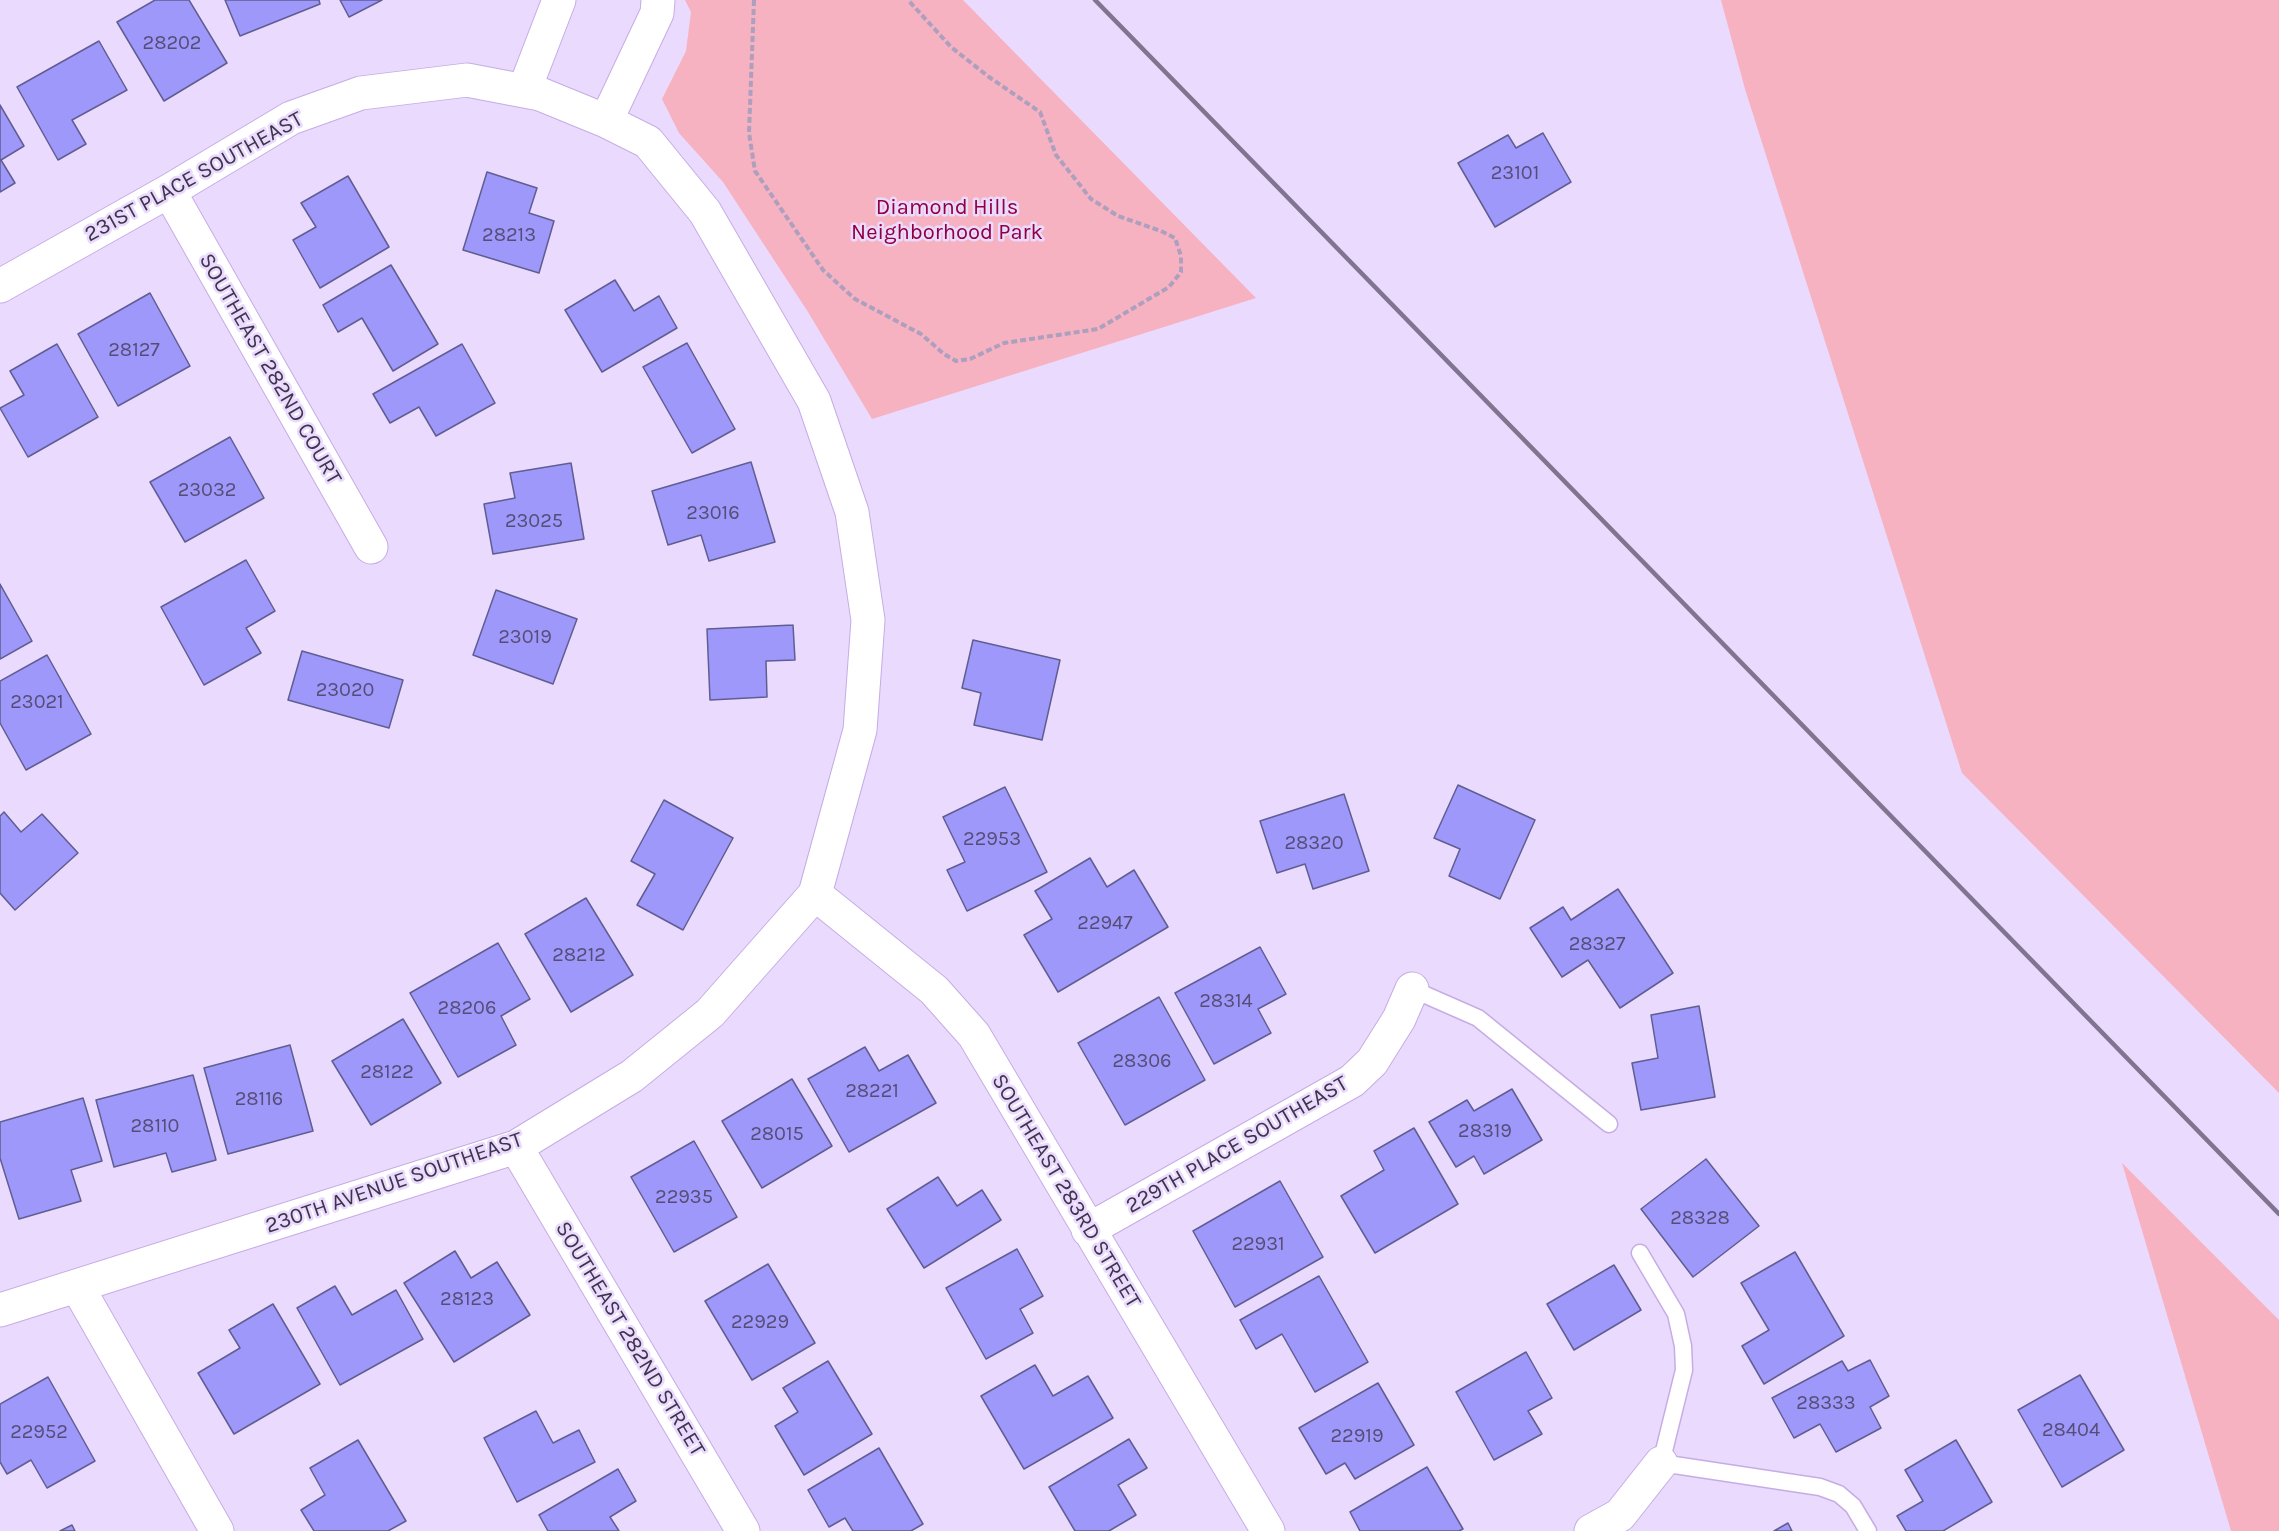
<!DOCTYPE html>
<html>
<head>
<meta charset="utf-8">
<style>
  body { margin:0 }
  canvas { display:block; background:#eadafd }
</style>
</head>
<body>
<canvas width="2279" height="1531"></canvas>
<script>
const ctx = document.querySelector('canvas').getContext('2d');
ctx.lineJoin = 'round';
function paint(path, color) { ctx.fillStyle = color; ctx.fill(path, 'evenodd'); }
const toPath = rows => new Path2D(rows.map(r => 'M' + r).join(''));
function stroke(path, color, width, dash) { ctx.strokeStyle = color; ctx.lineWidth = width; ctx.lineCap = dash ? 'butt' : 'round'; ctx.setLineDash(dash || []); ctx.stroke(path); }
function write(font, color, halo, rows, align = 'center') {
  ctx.font = font + ' Karla,sans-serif'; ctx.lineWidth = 5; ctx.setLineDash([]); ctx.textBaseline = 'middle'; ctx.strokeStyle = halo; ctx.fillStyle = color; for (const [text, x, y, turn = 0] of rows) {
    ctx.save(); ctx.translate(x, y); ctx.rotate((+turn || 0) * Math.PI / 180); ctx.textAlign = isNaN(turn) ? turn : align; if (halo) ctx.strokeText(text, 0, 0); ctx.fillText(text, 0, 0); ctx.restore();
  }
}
const green = toPath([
  [685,0,963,0,1256,298,872,419,808,312,723,182,679,133,662,99,686,51,691,12],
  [1721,0,2279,0,2279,1093,1962,773,1745,89],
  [2122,1163,2279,1320,2279,1531,2231,1531]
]);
const building = toPath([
  [155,0,189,0,227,63,164,101,117,22,155,0],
  [225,0,319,0,320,4,240,36,225,0],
  [340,0,382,0,349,17,340,0],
  [99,41,127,90,72,120,86,144,58,160,17,87,99,41],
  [0,105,24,146,1,160,15,183,0,192,0,105],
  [1543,133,1571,182,1495,227,1458,163,1508,135,1516,148,1543,133],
  [487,172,537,188,529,213,554,221,539,273,463,250,487,172],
  [348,176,389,247,320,288,293,240,316,227,301,203,348,176],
  [391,265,438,344,393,371,362,318,338,332,323,305,391,265],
  [615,280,634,311,659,296,677,328,602,372,565,310,615,280],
  [150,293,190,366,118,406,78,334,150,293],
  [687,343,735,429,692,453,643,367,687,343],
  [57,344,98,417,28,457,0,408,24,395,10,371,57,344],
  [462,344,495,403,436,436,419,407,390,423,373,394,462,344],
  [230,437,264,498,185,542,150,482,230,437],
  [751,462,775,542,709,561,701,535,668,545,652,491,751,462],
  [571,463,584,539,493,554,484,504,515,498,510,473,571,463],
  [246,560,275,611,246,628,261,653,204,685,161,607,246,560],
  [0,584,32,641,0,659,0,584],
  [496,590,577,619,553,684,473,655,496,590],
  [793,625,795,660,766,661,767,697,710,700,707,629,793,625],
  [973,640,1060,660,1042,740,974,725,981,693,962,688,973,640],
  [302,651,403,680,389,728,288,700,302,651],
  [47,655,91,734,26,770,0,723,0,681,47,655],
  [1458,785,1535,820,1500,899,1449,876,1460,849,1434,838,1458,785],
  [1005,787,1047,872,967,911,947,870,965,862,943,817,1005,787],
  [1344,794,1369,871,1313,889,1305,864,1277,873,1260,821,1344,794],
  [664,800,733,838,683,930,637,905,655,874,631,861,664,800],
  [4,812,21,832,42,814,78,853,15,910,0,893,0,816,4,812],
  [1090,858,1107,887,1134,870,1168,927,1058,992,1024,935,1052,919,1035,891,1090,858],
  [1618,889,1673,973,1620,1008,1588,960,1562,977,1530,928,1563,907,1571,920,1618,889],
  [586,898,633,975,571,1012,525,934,586,898],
  [498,943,530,999,501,1016,516,1045,458,1077,410,993,498,943],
  [1260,947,1286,994,1258,1009,1271,1033,1214,1064,1175,993,1260,947],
  [1159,997,1205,1080,1125,1125,1078,1043,1159,997],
  [1699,1006,1715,1097,1641,1110,1632,1063,1658,1058,1651,1015,1699,1006],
  [403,1019,441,1083,371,1125,332,1061,403,1019],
  [290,1045,313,1131,228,1154,204,1068,290,1045],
  [865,1047,879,1071,908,1055,936,1103,849,1152,808,1079,865,1047],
  [193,1075,216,1160,172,1172,166,1153,114,1167,96,1100,193,1075],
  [792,1079,832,1146,762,1188,722,1121,792,1079],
  [1512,1089,1542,1140,1484,1174,1474,1156,1456,1167,1429,1122,1467,1100,1474,1111,1512,1089],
  [83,1098,102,1161,71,1170,81,1201,19,1219,0,1158,0,1122,83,1098],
  [1414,1128,1458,1204,1375,1253,1341,1196,1384,1170,1374,1151,1414,1128],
  [694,1141,737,1217,674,1252,631,1177,694,1141],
  [1706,1159,1759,1226,1693,1277,1641,1209,1706,1159],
  [938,1177,957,1206,982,1190,1001,1220,924,1268,887,1209,938,1177],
  [1280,1181,1323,1257,1235,1307,1193,1231,1280,1181],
  [1017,1249,1043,1296,1020,1309,1033,1333,986,1359,946,1288,1017,1249],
  [455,1251,471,1278,497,1262,530,1315,454,1362,404,1283,455,1251],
  [1795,1252,1844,1336,1764,1384,1742,1346,1769,1330,1741,1283,1795,1252],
  [768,1264,815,1343,752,1380,705,1301,768,1264],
  [1614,1265,1641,1310,1574,1350,1547,1304,1614,1265],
  [1319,1276,1368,1362,1315,1392,1282,1334,1256,1349,1240,1320,1319,1276],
  [335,1286,352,1315,396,1290,423,1339,340,1385,297,1308,335,1286],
  [273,1304,320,1384,234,1434,198,1373,240,1348,229,1330,273,1304],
  [1526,1352,1552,1398,1528,1411,1542,1434,1494,1460,1456,1392,1526,1352],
  [1870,1360,1889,1396,1870,1407,1881,1428,1836,1452,1820,1424,1794,1438,1772,1398,1842,1361,1848,1371,1870,1360],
  [828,1361,872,1434,804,1475,775,1426,798,1412,783,1388,828,1361],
  [1035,1365,1053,1396,1088,1376,1113,1418,1024,1469,981,1396,1035,1365],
  [2080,1375,2124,1450,2062,1487,2018,1410,2080,1375],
  [48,1377,95,1461,47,1488,31,1460,7,1474,0,1462,0,1404,48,1377],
  [1378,1383,1414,1445,1355,1479,1345,1463,1326,1474,1299,1428,1378,1383],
  [536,1411,553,1443,579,1430,595,1462,517,1502,484,1438,536,1411],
  [1129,1439,1147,1468,1118,1485,1136,1515,1109,1531,1075,1531,1049,1487,1129,1439],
  [358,1440,406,1521,388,1531,314,1531,301,1510,325,1495,310,1468,358,1440],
  [1956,1440,1992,1502,1943,1531,1906,1531,1897,1516,1923,1501,1905,1470,1956,1440],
  [879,1448,923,1524,911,1531,853,1531,845,1518,829,1527,808,1490,879,1448],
  [1427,1467,1463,1529,1459,1531,1360,1531,1350,1512,1427,1467],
  [618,1469,636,1501,610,1517,619,1531,548,1531,539,1515,618,1469],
  [1788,1523,1792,1531,1774,1531,1788,1523],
  [72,1525,75,1531,60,1531,72,1525]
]);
const path = toPath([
  [754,0,749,133,755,171,823,270,855,299,921,334,944,354,956,361,970,359,1004,343,1098,329,1169,287,1181,272,1181,256,1175,238,1161,231,1118,216,1091,199,1056,155,1040,112,989,77,951,47,908,0]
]);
const lane = toPath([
  [1412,989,1478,1018,1609,1124],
  [1640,1253,1676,1314,1683,1346,1684,1370,1661,1463,1820,1487,1839,1494,1853,1506,1868,1531]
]);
const street = toPath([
  [524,91,559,0],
  [606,121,657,13,658,0],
  [169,191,371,547],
  [0,286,169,191,291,118,361,93,467,80,540,94,606,121,648,142,705,212,814,401,852,512,868,620,860,730,815,894,710,1013,632,1076,516,1147,0,1310],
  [815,894,934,990,974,1035,1268,1531],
  [516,1147,743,1531],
  [1088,1230,1352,1081,1372,1062,1399,1019,1412,989],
  [77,1286,217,1531],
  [1591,1531,1620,1515,1661,1463]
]);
const rail = toPath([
  [1095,0,2279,1214]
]);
const numberNames = [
  ["28202",172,43],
  ["23101",1515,173],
  ["28213",509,235],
  ["28127",134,350],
  ["23032",207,490],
  ["23016",713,513],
  ["23025",534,521],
  ["23019",525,637],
  ["23020",345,690],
  ["23021",37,702],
  ["22953",992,839],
  ["28320",1314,843],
  ["22947",1105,923],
  ["28327",1597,944],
  ["28212",579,955],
  ["28314",1226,1001],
  ["28206",467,1008],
  ["28306",1142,1061],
  ["28122",387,1072],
  ["28221",872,1091],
  ["28116",259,1099],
  ["28110",155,1126],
  ["28319",1485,1131],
  ["28015",777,1134],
  ["22935",684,1197],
  ["28328",1700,1218],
  ["22931",1258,1244],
  ["28123",467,1299],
  ["22929",760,1322],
  ["28333",1826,1403],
  ["28404",2071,1430],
  ["22952",39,1432],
  ["22919",1357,1436]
];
const streetNames = [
  ["231ST PLACE SOUTHEAST",194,177,-29],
  ["SOUTHEAST 282ND COURT",270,369,60],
  ["229TH PLACE SOUTHEAST",1237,1145,-30],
  ["230TH AVENUE SOUTHEAST",394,1183,-19],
  ["SOUTHEAST 283RD STREET",1066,1191,59],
  ["SOUTHEAST 282ND STREET",630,1339,59]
];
const parkNames = [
  ["Diamond Hills",947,208],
  ["Neighborhood Park",947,233]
];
paint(green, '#f6b2c0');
paint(building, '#9e98fa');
stroke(building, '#605d92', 1.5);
stroke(lane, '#c6ace5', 19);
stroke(street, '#c6ace5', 35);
stroke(path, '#ad9fbe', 4, [6, 3]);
stroke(lane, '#fff', 16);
stroke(street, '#fff', 33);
stroke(rail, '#817490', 4.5);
write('20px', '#564d77', null, numberNames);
write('22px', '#3e344b', '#eadafd', streetNames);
write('22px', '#90003f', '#eadafd', parkNames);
</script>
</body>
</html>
